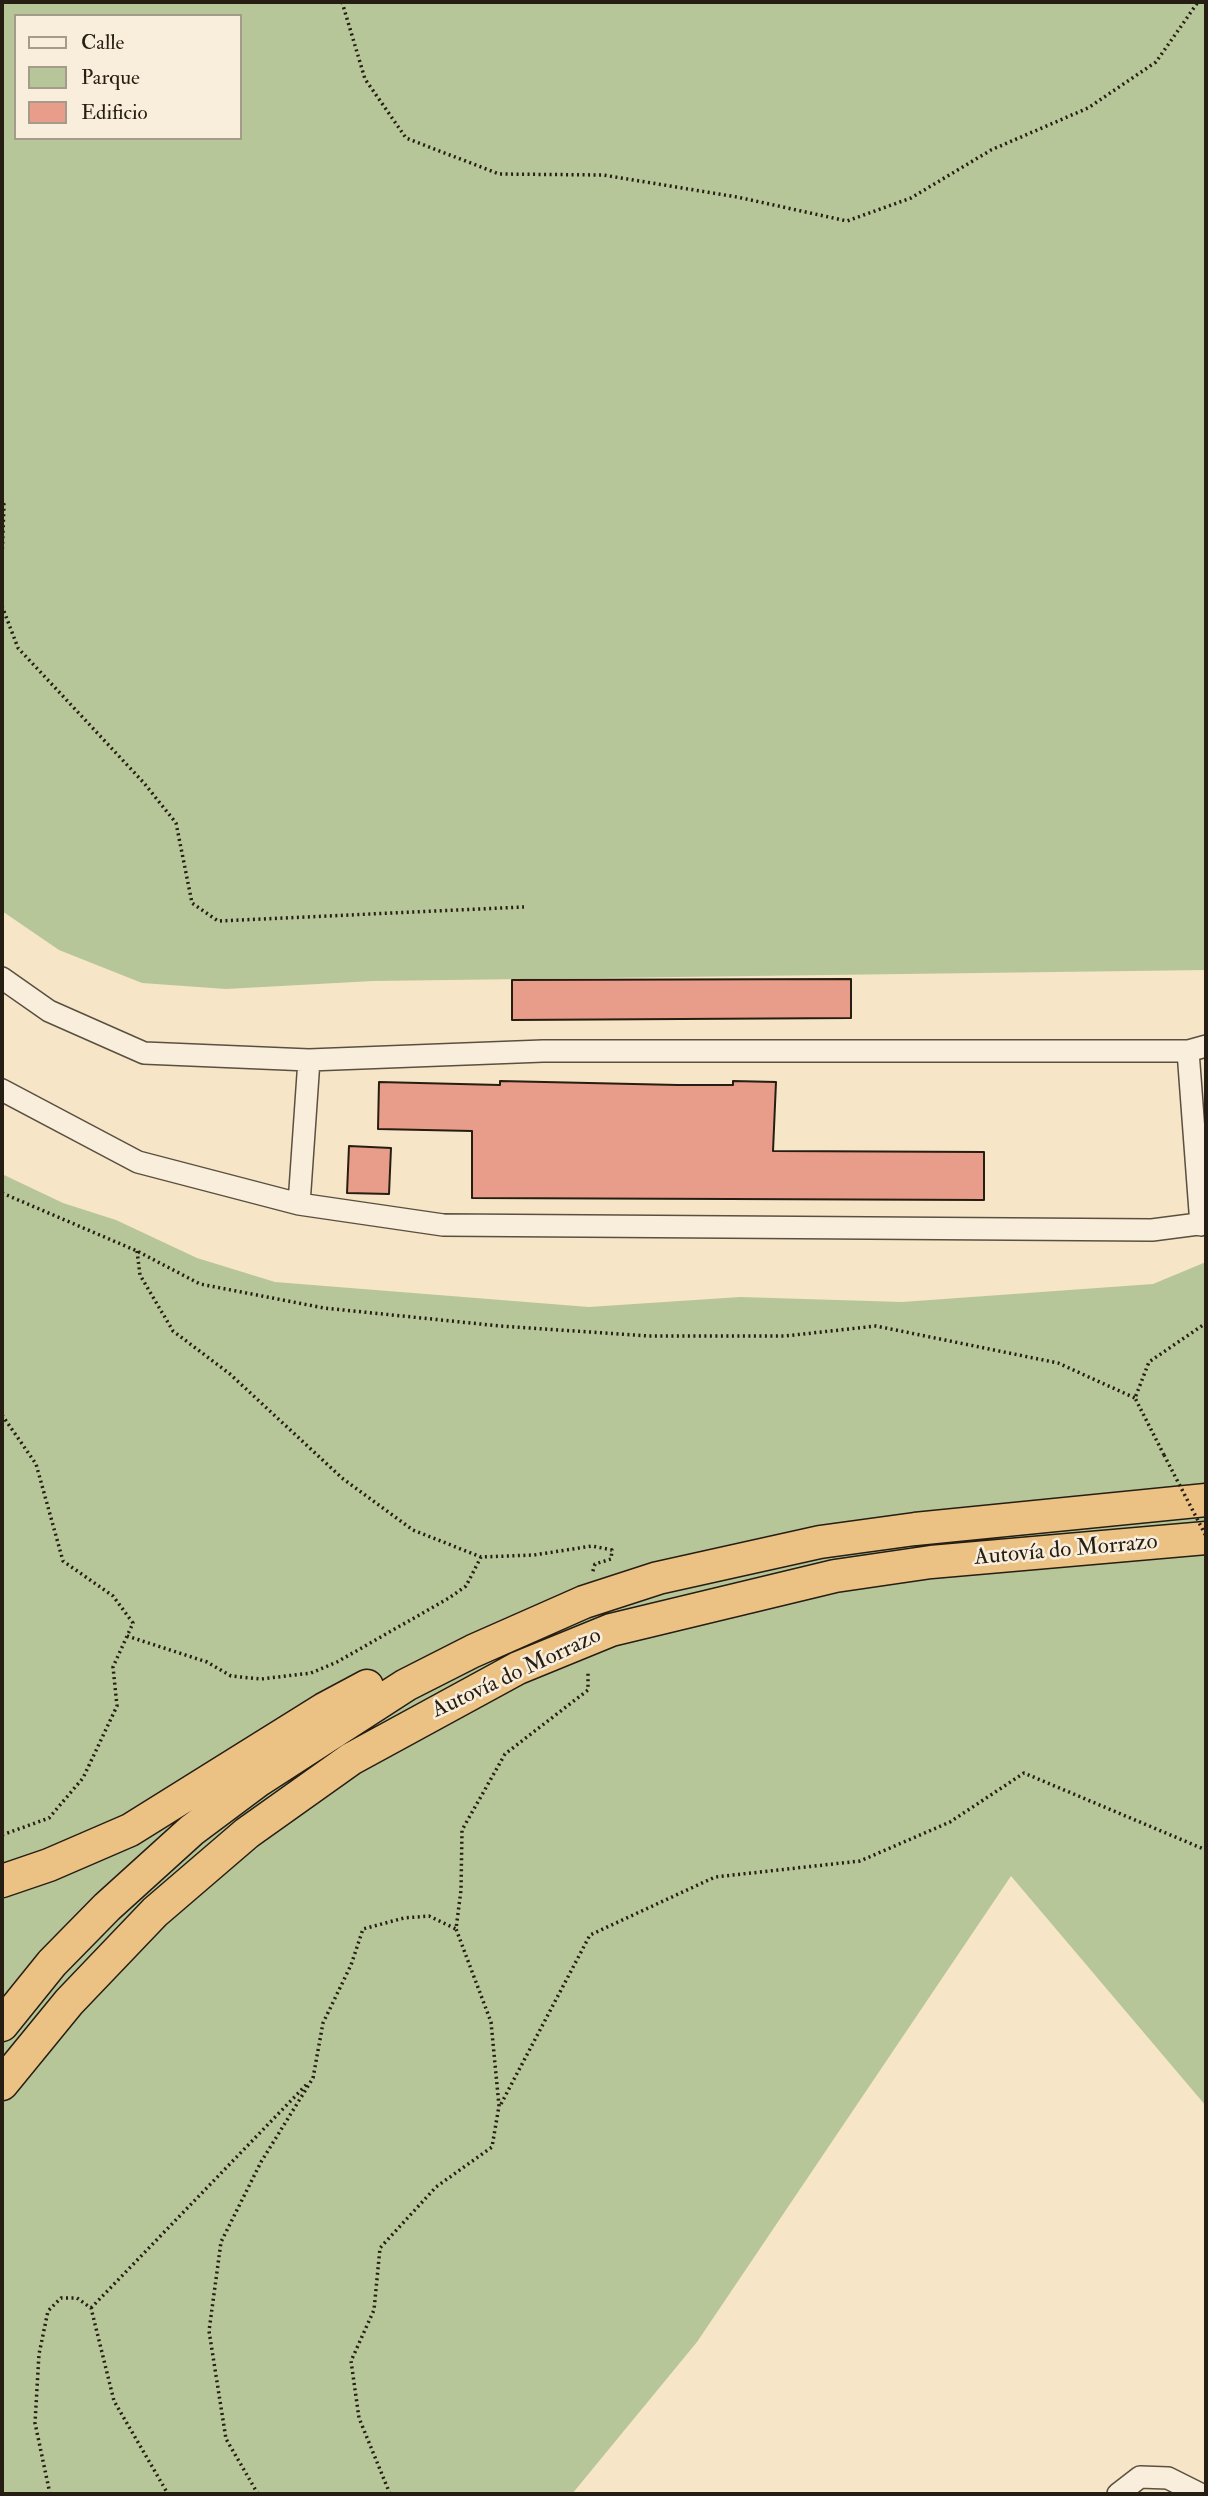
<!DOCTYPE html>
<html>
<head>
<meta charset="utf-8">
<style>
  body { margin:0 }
  #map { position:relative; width:1208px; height:2496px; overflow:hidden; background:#f6e5c7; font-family:"IM FELL Double Pica",serif }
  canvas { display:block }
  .frame { position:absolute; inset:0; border:4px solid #261e13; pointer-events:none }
  .legend { position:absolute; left:14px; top:14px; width:228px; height:126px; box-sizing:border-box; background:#f9eedb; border:2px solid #a59b8b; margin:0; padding:9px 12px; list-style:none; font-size:21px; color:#261e13 }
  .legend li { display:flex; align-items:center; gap:14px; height:35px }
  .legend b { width:35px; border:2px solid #a59b8b }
</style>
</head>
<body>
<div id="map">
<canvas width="1208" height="2496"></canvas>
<div class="frame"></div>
<ul class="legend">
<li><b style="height:9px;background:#f9eedb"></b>Calle</li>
<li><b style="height:19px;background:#b7c699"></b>Parque</li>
<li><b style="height:19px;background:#e79d89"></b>Edificio</li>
</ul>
</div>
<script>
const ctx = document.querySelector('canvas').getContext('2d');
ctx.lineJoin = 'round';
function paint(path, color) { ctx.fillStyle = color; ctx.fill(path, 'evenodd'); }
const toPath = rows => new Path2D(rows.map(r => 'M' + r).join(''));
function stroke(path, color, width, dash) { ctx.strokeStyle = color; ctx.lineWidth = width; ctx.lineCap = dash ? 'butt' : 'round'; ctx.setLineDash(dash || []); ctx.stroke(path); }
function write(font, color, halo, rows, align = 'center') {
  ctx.font = font + ' "IM FELL Double Pica",serif'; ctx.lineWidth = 5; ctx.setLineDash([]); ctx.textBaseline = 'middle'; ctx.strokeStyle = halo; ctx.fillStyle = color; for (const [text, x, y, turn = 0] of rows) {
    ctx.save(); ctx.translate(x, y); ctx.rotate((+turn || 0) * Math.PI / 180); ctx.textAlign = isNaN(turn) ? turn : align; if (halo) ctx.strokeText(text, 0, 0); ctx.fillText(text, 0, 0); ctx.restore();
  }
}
const green = toPath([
  [2,2,1206,2,1206,970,373,981,226,989,142,983,59,950,2,911],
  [16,16,240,16,240,138,16,138],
  [2,1174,63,1203,116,1220,197,1258,275,1282,589,1307,740,1297,902,1302,1153,1284,1206,1262,1206,2106,1011,1876,697,2342,572,2494,2,2494]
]);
const building = toPath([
  [851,979,851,1018,512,1020,512,980,851,979],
  [500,1081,678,1085,733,1085,733,1081,776,1082,773,1151,984,1152,984,1200,472,1198,472,1131,378,1129,379,1082,500,1085,500,1081],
  [349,1146,391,1148,389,1194,347,1193,349,1146]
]);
const path = toPath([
  [342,2,365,79,406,138,499,174,603,175,737,197,847,221,911,198,991,150,1088,108,1156,62,1198,2],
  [2,498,4,505,2,559],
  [2,606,18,648,144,783,176,823,192,903,218,921,524,907],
  [2,1193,137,1251,200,1284,324,1308,500,1326,649,1336,785,1336,876,1326,1058,1363,1135,1398],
  [137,1251,140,1275,173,1331,230,1374,342,1478,413,1530,481,1557,534,1555,592,1546,612,1550,611,1559,595,1564,592,1574],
  [2,1415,36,1464,63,1561,113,1596,133,1623,113,1667,117,1706,83,1778,49,1818,2,1835],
  [1164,1455,1135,1398,1149,1362,1206,1323],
  [127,1636,207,1662,231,1676,261,1679,311,1673,337,1662,449,1598,466,1586,481,1557],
  [501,2104,590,1935,715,1877,860,1861,950,1822,1024,1773,1206,1850],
  [91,2308,307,2084],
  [50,2494,35,2423,39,2354,48,2311,61,2298,77,2298,91,2308,114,2401,168,2494],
  [258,2494,226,2439,209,2331,221,2242,261,2162,313,2078,323,2023,351,1965,363,1929,404,1918,429,1916,456,1929],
  [390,2494,359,2418,351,2361,374,2310,380,2248,436,2187,492,2147,499,2106,491,2022,456,1929,461,1890,462,1830,505,1754,588,1690,588,1672]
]);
const minor = toPath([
  [2,978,49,1011,144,1053,309,1060,543,1051,1188,1051,1206,1046],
  [1188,1051,1201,1225],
  [309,1060,299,1204,443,1225,1152,1230,1206,1223],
  [2,1090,138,1162,299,1204],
  [1118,2494,1140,2477,1168,2478,1200,2494]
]);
const highway = toPath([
  [2,1881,49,1865,130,1830,324,1709,367,1686],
  [2,2025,52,1963,107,1907,192,1830,259,1780,406,1685,473,1651,584,1602,658,1578,820,1542,915,1529,1206,1500],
  [2,2084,69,2002,155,1912,247,1833,351,1759,518,1668,611,1630,835,1576,931,1562,1206,1538]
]);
const pathBridge = toPath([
  [1164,1455,1206,1536]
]);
const streetNames = [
  ["Autovía do Morrazo",1066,1551,-5],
  ["Autovía do Morrazo",517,1674,-25]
];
paint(green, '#b7c699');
paint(building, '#e79d89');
stroke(building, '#261e13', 2);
stroke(minor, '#5a5040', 24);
stroke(highway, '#261e13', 35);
stroke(path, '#261e13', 3.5, [2, 3.5]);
stroke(minor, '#f9eedb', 21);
stroke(highway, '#ebc284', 32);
stroke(pathBridge, '#261e13', 3.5, [2, 3.5]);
write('23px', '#261e13', '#f9eedb', streetNames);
</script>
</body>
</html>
